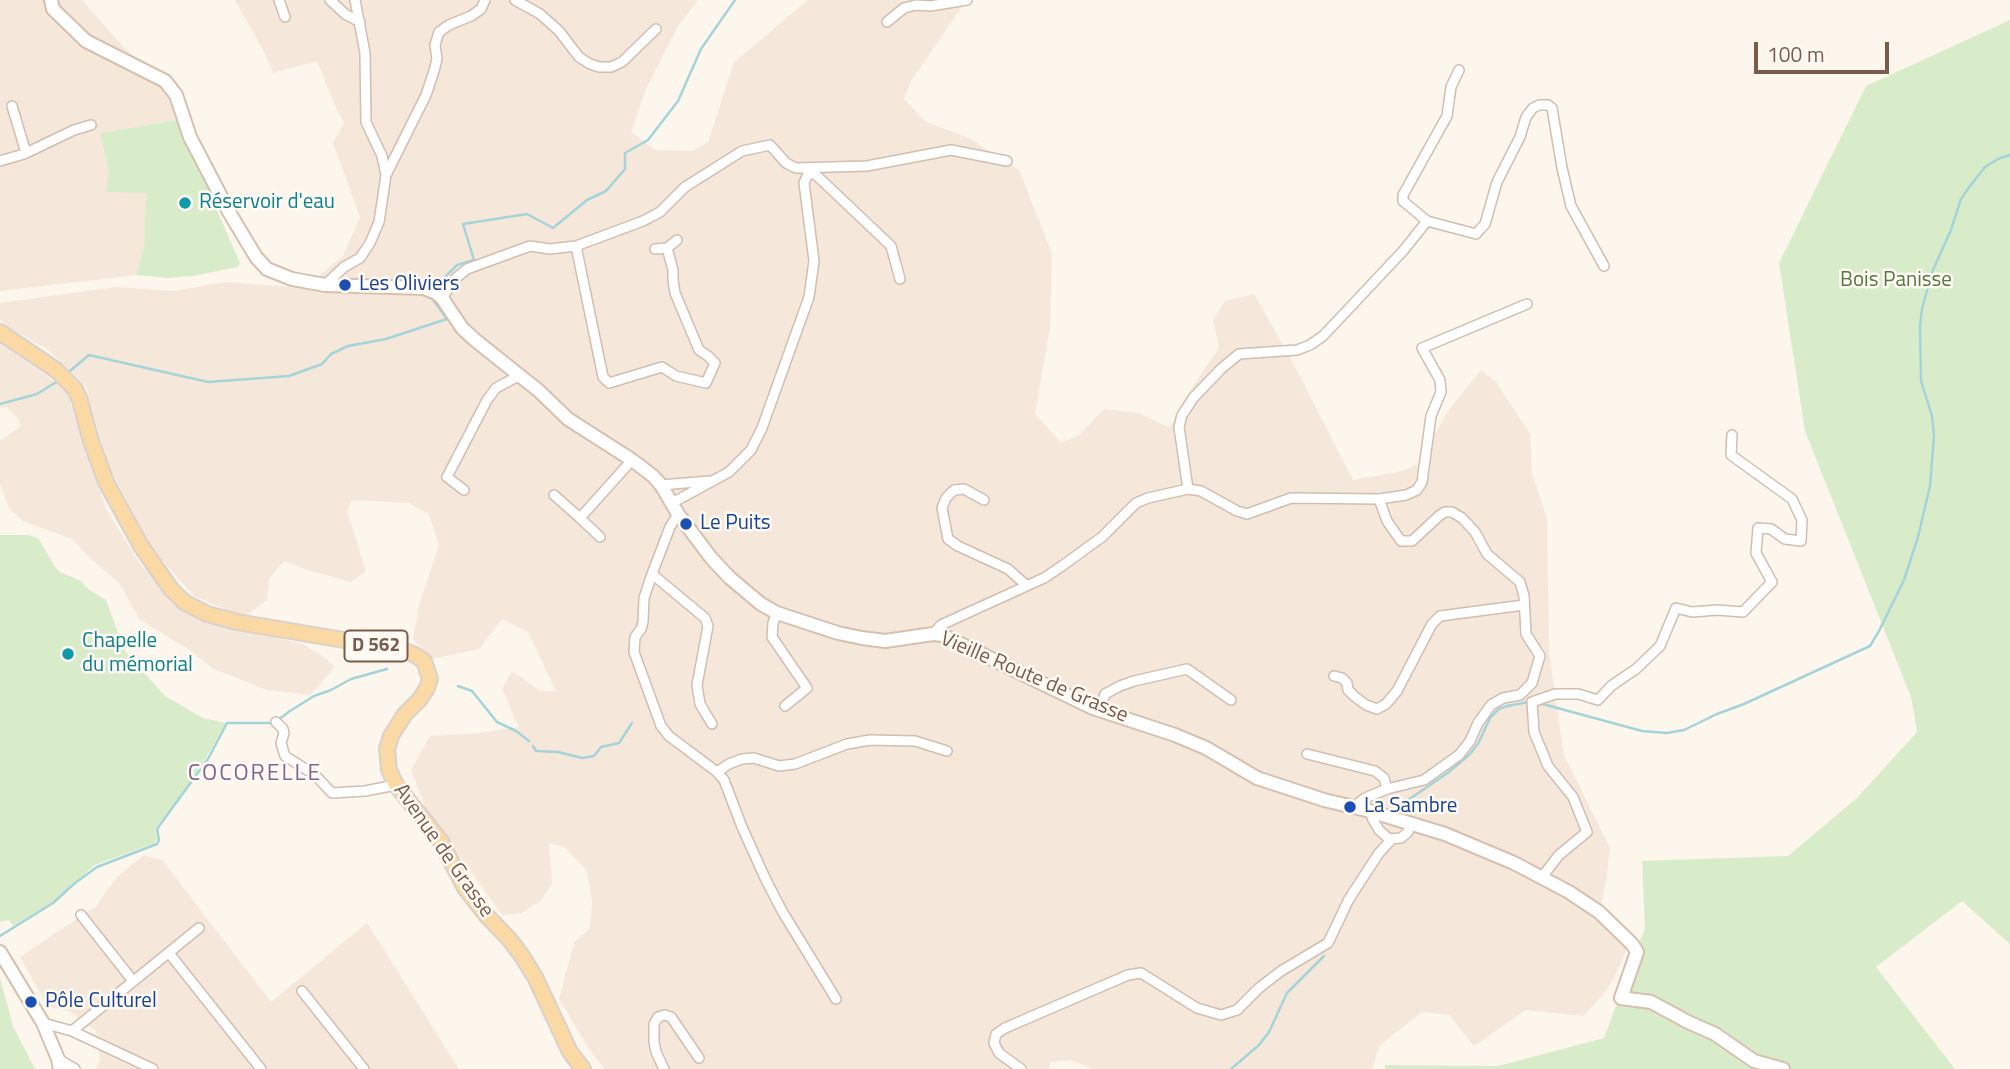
<!DOCTYPE html>
<html>
<head>
<meta charset="utf-8">
<style>
  body { margin:0 }
  #map { position:relative; width:2010px; height:1069px; overflow:hidden; background:#fdf6ec; font-family:"Titillium Web",sans-serif }
  canvas { display:block }
  .scale { position:absolute; left:1754px; top:42px; width:135px; height:32px; box-sizing:border-box; border:4px solid #7a5c4d; border-top:0; padding-left:9px; font-size:21px; line-height:24px; white-space:nowrap; color:#7a5c4d; -webkit-text-stroke:5px #fffaf3; paint-order:stroke }
</style>
</head>
<body>
<div id="map">
<canvas width="2010" height="1069"></canvas>
<div class="scale">100 m</div>
</div>
<script>
const ctx = document.querySelector('canvas').getContext('2d');
ctx.lineJoin = 'round';
function paint(path, color) { ctx.fillStyle = color; ctx.fill(path, 'evenodd'); }
const toPath = rows => new Path2D(rows.map(r => 'M' + r).join(''));
function stroke(path, color, width, dash) { ctx.strokeStyle = color; ctx.lineWidth = width; ctx.lineCap = dash ? 'butt' : 'round'; ctx.setLineDash(dash || []); ctx.stroke(path); }
function write(font, color, halo, rows, align = 'center') {
  ctx.font = font + ' "Titillium Web",sans-serif'; ctx.lineWidth = 5; ctx.setLineDash([]); ctx.textBaseline = 'middle'; ctx.strokeStyle = halo; ctx.fillStyle = color; for (const [text, x, y, turn = 0] of rows) {
    ctx.save(); ctx.translate(x, y); ctx.rotate((+turn || 0) * Math.PI / 180); ctx.textAlign = isNaN(turn) ? turn : align; if (halo) ctx.strokeText(text, 0, 0); ctx.fillText(text, 0, 0); ctx.restore();
  }
}
const residential = toPath([
  [0,0,82,0,121,44,162,84,177,120,100,133,109,172,146,193,144,247,136,275,0,291],
  [235,0,698,0,677,28,646,89,631,132,655,150,692,151,708,142,734,62,808,0,959,0,961,8,911,81,904,99,926,122,969,138,1019,170,1052,253,1050,328,1035,414,1061,443,1079,435,1104,409,1139,413,1170,428,1185,398,1219,348,1213,319,1225,301,1254,294,1291,359,1353,480,1402,471,1418,464,1448,411,1481,370,1496,382,1530,434,1532,473,1547,519,1549,652,1564,755,1610,848,1607,875,1598,920,1627,948,1614,978,1603,995,1583,1016,1526,1010,1474,1046,1449,1015,1422,1012,1379,1046,1372,1069,1093,1069,1071,1060,1051,1062,1049,1069,605,1069,591,1052,559,999,574,943,590,928,592,901,587,871,565,847,549,843,552,883,541,901,521,913,502,915,426,809,411,770,430,736,478,733,519,727,502,689,512,671,540,691,556,691,528,632,502,619,479,649,432,659,413,639,419,605,439,545,429,515,409,503,352,500,347,511,366,571,351,582,311,571,284,561,269,579,267,600,244,617,194,596,153,550,107,463,86,386,47,349,8,327,0,320,0,303,116,287,176,291,225,282,304,288,343,256,360,217,333,143,344,123,335,106,317,61,273,73,264,52],
  [0,342,67,391,106,509,142,567,209,621,303,644,325,658,335,667,310,695,267,690,212,668,191,651,139,619,120,584,88,556,72,539,23,521,9,508,0,484,0,441,21,426,17,418,7,407,0,407],
  [144,855,163,861,271,1002,367,923,459,1069,96,1069,100,1060,96,1031,69,1011,47,1006,20,957,96,906,117,877]
]);
const green = toPath([
  [2010,20,2010,944,1962,901,1876,967,1955,1069,1385,1069,1385,1065,1498,1066,1604,1038,1645,928,1642,861,1788,856,1857,798,1917,732,1911,697,1805,431,1779,263,1866,86],
  [177,120,188,149,217,199,216,208,240,263,238,267,193,276,167,278,136,275,144,247,146,193,106,192,109,172,100,133],
  [0,535,29,535,38,538,55,567,60,572,81,581,88,589,106,600,125,651,165,696,203,718,226,723,195,777,155,829,157,839,155,843,95,865,51,903,13,926,9,920,0,922],
  [0,978,13,1026,35,1069,0,1069]
]);
const stream = toPath([
  [436,286,457,265,474,260,463,224,527,214,553,228,587,200,606,191,625,169,625,153,648,140,678,101,701,49,735,0],
  [70,371,89,355,208,382,289,376,322,364,331,354,348,346,386,339,447,319,434,301],
  [0,404,37,394,58,381],
  [458,686,472,691,497,722,516,731,529,741],
  [1539,703,1642,731,1667,733,1684,730,1717,714,1744,704,1870,646,1879,631,1904,580,1918,537,1930,486,1934,436,1932,416,1921,381,1920,326,1922,309,1932,272,1951,230,1961,199,1970,186,1985,167,1998,159,2010,155],
  [533,746,536,751,558,752,582,758,594,756,601,747,619,743,632,723],
  [1399,811,1408,800,1449,772,1469,755,1478,744,1490,718,1499,709,1507,706,1529,702],
  [0,936,53,903,75,883,97,867,157,844,159,840,157,829,208,759,227,723,274,723,290,711,314,696,331,690,351,679,387,669],
  [1231,1069,1259,1045,1269,1032,1287,993,1324,956]
]);
const street = toPath([
  [279,0,285,17],
  [330,0,345,14,360,22],
  [515,0,540,14,559,31,579,57,590,64,599,67,611,67,622,62,656,29],
  [887,22,904,8,916,5,930,6,967,0],
  [12,106,26,153],
  [0,161,24,154,74,130,91,125],
  [386,175,426,95,434,71,437,59,435,45,439,32,449,25,471,16,481,9,485,0],
  [1427,221,1403,201,1403,195,1447,116,1451,87,1459,70],
  [576,246,603,377,609,383,662,367,676,376,706,383,715,363,708,356,699,350,675,293,673,280,673,270,667,248],
  [655,249,667,248,677,240],
  [325,285,344,267,360,258,370,243,379,222,386,175,382,156,366,122,365,53,355,0],
  [442,298,456,278,467,269,530,246,550,249,576,246,643,221,660,212,685,187,742,151,770,145,786,163,796,168,867,166,951,150,1007,161],
  [661,485,709,481],
  [1188,489,1201,491,1237,511,1247,514,1291,498,1379,499,1406,495,1417,490,1422,482,1431,416,1441,392,1440,380,1422,348,1527,304],
  [464,490,447,477,487,400,496,388,520,375],
  [554,495,580,518,632,460],
  [1379,499,1387,521,1401,541,1412,541,1440,515,1445,512,1452,512,1462,518,1475,532,1487,554,1520,582,1524,596,1526,634,1540,656,1532,683,1520,695,1503,698,1491,705,1478,723,1470,741,1459,755,1424,780,1387,789],
  [984,500,964,489,954,490,946,498,942,508,948,539,958,546,1008,569,1026,585],
  [672,503,729,472,751,450,762,428,809,297,814,261,804,183,808,174,815,174,891,246,900,279],
  [678,514,670,527,652,574,644,598,643,622,641,629,635,637,634,652,661,726,669,736,717,772,724,780,742,827,765,878,782,911,836,999],
  [580,518,600,537],
  [652,574,705,618,708,626,697,685,700,704,712,724],
  [777,613,773,623,772,637,807,688,785,706],
  [933,634,941,625,1044,578,1062,566,1102,537,1136,503,1148,498,1188,489,1179,427,1182,415,1194,397,1222,368,1239,354,1297,350,1310,345,1323,336,1403,251,1427,221,1476,234,1485,224,1497,182,1520,137,1526,117,1533,108,1539,105,1548,105,1552,108,1562,168,1571,206,1604,266],
  [1334,676,1342,678,1347,683,1348,690,1354,696,1366,705,1377,709,1386,704,1397,691,1432,624,1440,616,1524,605],
  [1099,711,1105,694,1120,686,1134,681,1187,669,1231,700],
  [276,722,283,729,284,733,281,743,285,756,315,775,332,793,365,791,396,785],
  [1307,754,1375,771,1384,778,1387,789,1365,798,1357,804,1355,808],
  [717,772,729,764,742,759,754,758,779,766,795,764,847,744,870,740,915,741,947,751],
  [1370,811,1373,820,1379,830,1389,839,1401,838,1408,832,1411,824],
  [1542,877,1559,855,1587,832,1573,797,1548,766,1534,732,1532,702,1555,694,1578,694,1598,700,1611,686,1636,669,1660,646,1676,608,1692,612,1717,610,1743,612,1772,582,1756,553,1758,528,1771,529,1785,539,1801,541,1802,520,1792,499,1731,455,1732,435],
  [81,915,133,981],
  [169,953,261,1069],
  [302,991,364,1069],
  [43,1023,72,1031,199,928],
  [72,1031,153,1069],
  [58,1059,75,1069],
  [664,1069,656,1052,654,1042,654,1024,658,1017,665,1015,671,1017,699,1058],
  [1021,1069,999,1053,994,1043,996,1034,1005,1028,1128,975,1141,973,1197,1008,1221,1015,1237,1010,1259,988,1281,971,1328,943,1349,899,1379,853,1392,839]
]);
const secondary = toPath([
  [51,0,53,9,86,41,165,81,176,95,190,137,229,212,256,257,267,269,292,279,325,285,424,288,436,293,442,298,462,328,475,340,539,391,568,419,632,460,653,476,661,485,678,514,712,559,730,578,761,604,777,613,838,633,862,638,885,641,933,634,942,635,1093,708,1175,735,1206,748,1257,778,1324,800,1366,810,1445,834,1514,863,1569,892,1599,912,1632,944,1637,952,1621,998,1651,1002,1688,1022,1715,1034,1754,1061,1783,1069],
  [0,952,43,1023,58,1059,60,1069]
]);
const primary = toPath([
  [0,332,56,370,75,389,80,400,91,441,106,482,141,546,171,589,184,602,207,614,237,622,403,650,415,655,424,661,430,679,427,688,420,699,405,714,391,736,387,749,389,770,396,785,440,840,465,888,486,915,510,940,522,956,535,977,570,1052,583,1069]
]);
const markers = [
  [185,203,7,"#0f9aa8"],
  [345,285,7,"#1a4fb4"],
  [686,524,7,"#1a4fb4"],
  [68,654,7,"#0f9aa8"],
  [1350,807,7,"#1a4fb4"],
  [31,1002,7,"#1a4fb4"]
];
const shields = [
  [376,646,63]
];
const shieldNames = [
  ["D 562",376,646]
];
const cultureNames = [
  ["Réservoir d'eau",199,203],
  ["Chapelle",82,642],
  ["du mémorial",82,666]
];
const parkNames = [
  ["Bois Panisse",1896,281]
];
const transitNames = [
  ["Les Oliviers",359,285],
  ["Le Puits",700,524],
  ["La Sambre",1364,807],
  ["Pôle Culturel",45,1002]
];
const streetNames = [
  ["Vieille Route de Grasse",1034,678,23],
  ["Avenue de Grasse",443,851,55]
];
const neighbourhoodNames = [
  ["COCORELLE",255,774]
];
paint(residential, '#f5e8da');
paint(green, '#d8ecc9');
stroke(stream, '#a5d3da', 2.5);
stroke(street, '#d1beb0', 12);
stroke(secondary, '#d6c0b0', 16);
stroke(primary, '#dad1cd', 18);
stroke(street, '#fff', 9);
stroke(secondary, '#fff', 12);
stroke(primary, '#fbd9a5', 14);
for (const [x, y, r, color] of markers) { const dot = new Path2D(); dot.arc(x, y, r, 0, 2 * Math.PI); ctx.fillStyle = color; ctx.fill(dot); stroke(dot, '#fffaf3', 2.5); }
for (const [x, y, w] of shields) { const box = new Path2D(); box.roundRect(x - w / 2, y - 15.5, w, 31, 5); ctx.fillStyle = '#fffaf3'; ctx.fill(box); stroke(box, '#7a5c4d', 2); }
write('bold 19px', '#7a5c4d', null, shieldNames);
write('21px', '#0d838f', '#fffaf3', cultureNames, 'left');
write('21px', '#537a41', '#fffaf3', parkNames);
write('21px', '#164399', '#fffaf3', transitNames, 'left');
write('21px', '#7a5c4d', '#fffaf3', streetNames);
ctx.letterSpacing = '2px';
write('23px', '#846695', '#fffaf3', neighbourhoodNames);
ctx.letterSpacing = '0px';
</script>
</body>
</html>
